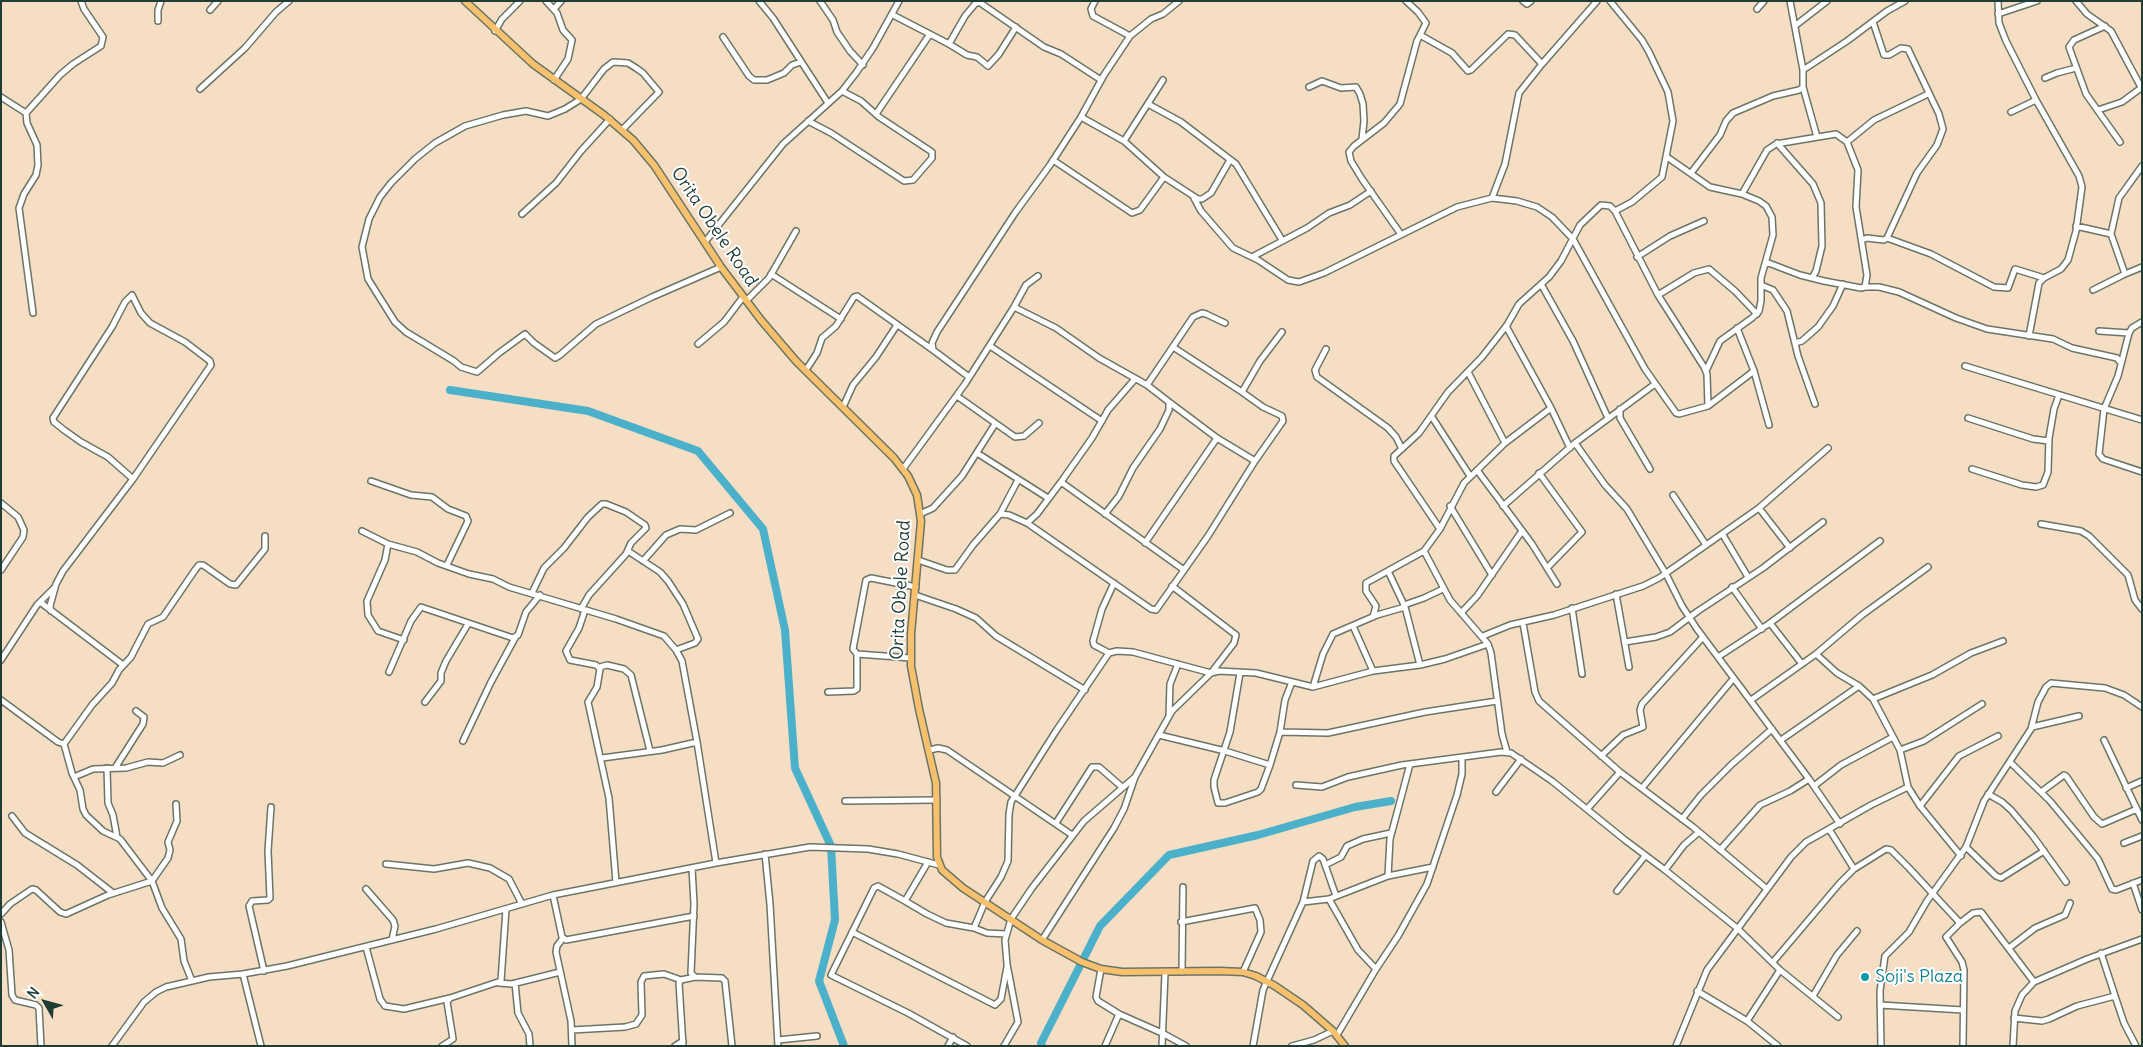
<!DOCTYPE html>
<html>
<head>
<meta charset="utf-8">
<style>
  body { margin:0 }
  #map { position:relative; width:2143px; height:1047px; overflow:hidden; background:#f6dec4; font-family:Delius,sans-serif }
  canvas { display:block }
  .frame { position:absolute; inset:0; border:2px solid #1f3d34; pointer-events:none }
  .north { position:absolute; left:20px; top:977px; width:50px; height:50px; -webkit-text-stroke:4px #fff; paint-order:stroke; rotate:308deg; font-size:14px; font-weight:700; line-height:20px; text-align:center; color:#1f3d34 }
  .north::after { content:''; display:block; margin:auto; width:18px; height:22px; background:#1f3d34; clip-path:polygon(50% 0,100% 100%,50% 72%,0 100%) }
</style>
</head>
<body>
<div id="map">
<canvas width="2143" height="1047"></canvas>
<div class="frame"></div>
<div class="north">N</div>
</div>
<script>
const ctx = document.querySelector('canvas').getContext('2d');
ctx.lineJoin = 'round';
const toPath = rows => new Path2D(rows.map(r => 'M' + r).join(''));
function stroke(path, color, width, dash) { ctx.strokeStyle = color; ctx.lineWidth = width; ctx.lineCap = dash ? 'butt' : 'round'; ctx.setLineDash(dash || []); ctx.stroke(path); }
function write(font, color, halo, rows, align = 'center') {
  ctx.font = font + ' Delius,sans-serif'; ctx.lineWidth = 4; ctx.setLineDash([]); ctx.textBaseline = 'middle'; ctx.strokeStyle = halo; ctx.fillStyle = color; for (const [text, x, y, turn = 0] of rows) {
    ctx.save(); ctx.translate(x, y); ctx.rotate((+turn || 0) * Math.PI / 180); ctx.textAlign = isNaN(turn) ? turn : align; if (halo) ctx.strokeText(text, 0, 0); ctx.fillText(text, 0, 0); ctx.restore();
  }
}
const river = toPath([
  [450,390,588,411,698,451,763,529,785,630,795,768,831,846,835,920,819,981,844,1046],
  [1042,1046,1041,1043,1100,926,1169,855,1258,835,1355,807,1391,801]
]);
const minor = toPath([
  [546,1,557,13,563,30,572,40,568,59,554,80],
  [759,1,773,18,828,103],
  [820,1,833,20,837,32,850,51,863,65],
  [1095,1,1091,9,1093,16,1130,36],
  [1523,1,1527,4,1531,1],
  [1610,1,1642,40,1649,52,1668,92,1673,121,1662,177,1632,202,1615,211],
  [1790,1,1803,70,1803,87,1817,137],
  [1998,1,1999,23,2006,41,2036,100,2079,176,2082,187,2076,231,2068,260,2061,269,2044,278,2039,283,2029,336],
  [2076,1,2087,14,2111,31,2142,89],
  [554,9,561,1],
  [1757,9,1764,1],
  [210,10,218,1],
  [1998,14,2037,1],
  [893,15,949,44,965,16,975,4,979,2,1044,47,1061,54,1101,80],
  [158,21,158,10,161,1],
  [1796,25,1827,1],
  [2105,26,2074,40,2069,47,2086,94,2120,142],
  [495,31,502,19,520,1],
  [1420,35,1452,53,1468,71,1471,70,1508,34,1515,35,1542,64,1519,93,1505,164,1492,198],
  [723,37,749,76,754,80,767,80,784,73,792,65,801,62],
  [949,44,967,55,977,57,988,66,999,54,1016,27],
  [1542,64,1597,1],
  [1803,70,1847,41,1887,11,1905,1],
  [2045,78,2057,73,2076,68],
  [1309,87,1322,81,1341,88,1356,87,1360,94,1363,104,1364,121,1362,139],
  [200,89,245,48,276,12,289,1],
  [1,97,26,113],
  [1148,104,1181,122,1236,164,1282,240],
  [2098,110,2122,102,2141,88],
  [2011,112,2036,100],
  [876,114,930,34],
  [1081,117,1124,141,1164,177,1198,199,1202,199,1211,193,1230,160],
  [808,121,831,133,904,181,913,180,932,158,932,152,879,117,861,101,842,91],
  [622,130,659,92,643,73,636,68,628,63,613,62,604,69,581,99,565,109,548,116,526,111,503,115,465,126,435,143,415,159,391,183,380,197,369,219,362,247,368,279,395,322,406,332,454,361,461,367,477,372,499,353,525,334,534,343,555,358,560,355,596,324,652,297,721,267],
  [1124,141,1163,80],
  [1777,143,1813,184,1821,203,1822,246,1816,271,1812,278],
  [1667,157,1710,187,1742,194,1759,201,1766,206,1772,217,1773,235,1761,278,1761,301,1759,311,1752,318,1720,341,1706,371],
  [1053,160,1132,213,1140,210,1164,177],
  [2142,166,2119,198,2111,234,2125,274,2142,267],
  [1691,173,1720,135,1726,121,1733,113,1773,96,1799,90,1803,87],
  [1742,194,1767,150,1776,144,1836,134,1847,142],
  [1194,198,1201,211,1233,248,1258,260,1288,280,1299,282,1324,273,1457,207,1492,198,1517,201,1537,207,1552,217,1573,239,1645,369,1676,413,1679,414,1708,406,1754,371],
  [522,214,556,183,581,151,610,119],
  [2076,226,2111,234],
  [1400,233,1362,179,1351,161,1349,152,1354,146,1384,123,1400,104,1417,41,1426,23,1418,12,1406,1],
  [1887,238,1931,254,1994,287,2008,288,2015,269,2044,278],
  [1862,240,1867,238,1884,240,1887,238,1917,173,1937,145,1943,129,1939,114,1908,49,1901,48,1889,55,1884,55,1873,22],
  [705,242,783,144,842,91,856,73,873,48,899,1],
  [1252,257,1307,228,1329,213,1350,205,1371,191],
  [1637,257,1670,236,1704,221],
  [1766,262,1800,275,1824,281,1861,288,1865,287,1867,275,1856,207,1858,170,1847,142,1874,120,1928,94],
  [771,274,841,319],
  [1541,284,1573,341,1608,418],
  [1761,285,1773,290,1787,311,1798,356,1815,404],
  [1865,287,1879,287,1899,292,1956,318,1987,329,2053,339,2072,348,2117,358,2120,362],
  [2093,290,2125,274],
  [1658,295,1694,273,1709,269,1735,291,1757,314],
  [746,301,769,278,796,231],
  [1014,307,1056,328,1099,358,1147,385,1169,402,1169,410,1160,429,1133,468,1119,496,1105,514],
  [33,313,19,208,24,194,36,175,38,165,37,145,27,123,26,113,60,75,73,64,101,46,103,37,84,9,81,1],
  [2142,322,2132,328,2129,333,2118,376,2104,409,2099,454,2103,459,2142,472],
  [1737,328,1754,371,1769,425],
  [2099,331,2129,333],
  [1795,343,1802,341,1818,327,1833,306,1843,284],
  [698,344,724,322,743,297],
  [990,346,1102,421],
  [1173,347,1242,392],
  [1326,349,1315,370,1317,377,1388,428,1396,437,1402,449],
  [1965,366,2142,420],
  [806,370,817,353,822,338,836,326,854,297,857,296,933,350],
  [969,377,933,350,932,343,937,332,1015,213,1050,165,1081,117,1104,75,1130,36,1151,19,1163,14,1179,1],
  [1147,385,1193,317,1202,313,1206,314,1225,323],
  [957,396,1015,437,1024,436,1039,423],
  [1169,402,1217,438,1255,461],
  [843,407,853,385,876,357,897,325],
  [1551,408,1570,448],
  [1620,409,1620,418,1650,469],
  [1432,417,1470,476],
  [1968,418,2033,439,2049,441],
  [1505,443,1551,408,1506,326],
  [1575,443,1605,485,1627,509,1666,574,1682,606,1697,629,1809,779,1840,824],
  [977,453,1048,498],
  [903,469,965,384,1014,307,1026,285,1038,276],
  [1972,469,2022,485,2036,487,2043,485,2048,472,2049,438,2054,409,2059,395],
  [1477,470,1532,544,1557,584],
  [1539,473,1582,532,1547,568],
  [371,481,411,495,432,497,448,509,466,516,468,521,447,565],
  [1061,482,1184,570],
  [1673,495,1706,545],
  [1,503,18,517,24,530,23,537,1,570],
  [1450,506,1492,575],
  [1503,506,1575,443,1655,384],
  [1759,508,1790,548],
  [920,514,933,508,962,476,995,424],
  [1000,514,1018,480],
  [1027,523,1037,514,1061,482,1092,438,1108,410,1135,379],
  [2041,524,2081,531,2089,536,2128,575,2135,600,2142,609],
  [1440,529,1394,461,1394,456,1419,433,1448,392,1482,357,1507,325,1519,304,1549,277,1561,261,1580,225,1601,205,1610,206,1615,211,1658,295,1704,367,1707,374,1708,406],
  [362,531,388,544,417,552,438,563,469,574,493,579,509,587,616,619,664,636,676,650,682,661,697,742],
  [1723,535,1748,577],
  [1145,543,1217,438],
  [388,544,385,560,367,601,368,615,378,631,404,640],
  [628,551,660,572,668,581,683,604,698,639,695,643,676,650],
  [1424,551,1450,600,1488,644,1491,653,1502,734,1507,752],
  [918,560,947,570,955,570,973,545,1000,514,1009,515,1027,523,1151,609,1156,610,1208,536,1255,461,1283,421,1282,416,1263,407,1242,392,1260,361,1282,332],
  [643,561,666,535,680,529,696,530,730,513],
  [1388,571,1405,607,1420,665],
  [1732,587,1762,629],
  [532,593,544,568,564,548,588,517,602,504,606,504,626,512,645,525,646,528,631,543,626,554,589,595,581,609],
  [1616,594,1629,667],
  [915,595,956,609,976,618,996,636,1085,690],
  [40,602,123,665],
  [1404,605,1424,598,1443,589],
  [1572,608,1582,674],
  [585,610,579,628,566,651,570,660,596,665,600,669,597,687,588,702,609,798,616,882],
  [51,611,50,606,56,584,63,571,133,479,211,365,210,361,185,342,150,323,141,313,132,295,125,302,112,327,53,418,54,422,64,430,81,442,108,457,133,479],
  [1461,613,1477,596,1522,531],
  [1373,617,1376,606,1366,591,1366,583,1424,551,1440,529,1464,483,1505,443,1468,372],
  [1523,623,1535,692,1539,701,1620,772,1693,827,1767,889],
  [1770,623,1802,664],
  [1353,626,1373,671],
  [1483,636,1510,625,1554,615,1643,586,1659,578,1759,508,1828,448],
  [1625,642,1656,637,1670,632,1698,611,1763,568,1823,522],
  [1109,653,1094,645,1093,641,1102,609,1114,583],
  [1816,654,1837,673,1859,686,1873,699,1900,750,1908,787,1920,806,1961,856],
  [1718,657,1770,623,1880,541],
  [911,658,857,654,853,649,866,580,871,578,916,587],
  [1,660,37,605,55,587],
  [600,667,607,665,624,669,631,675,650,751],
  [389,672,411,621,421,607,513,638,518,635,526,612,540,595],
  [1240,673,1230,732,1214,780,1214,787,1218,803,1225,803,1258,792,1261,789,1270,765],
  [1313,687,1323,654,1333,634,1377,615,1405,607],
  [828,692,854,691,857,689,857,654],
  [1873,699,1932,675,1971,653,2003,641],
  [1,700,58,742,64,744],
  [1751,700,1816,654,1862,615,1928,567],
  [425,702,441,681,441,673,446,661,468,624],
  [1169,716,1170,684,1178,664],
  [2032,727,2079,716],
  [1280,732,1328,733,1425,712,1497,701],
  [1159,735,1225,751,1270,765,1280,732,1285,700,1292,682],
  [1781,740,1859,686],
  [2104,740,2142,820],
  [463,741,491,682,515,638],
  [930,750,938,748,947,750,1072,835],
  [1900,750,1924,741,1982,704],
  [1601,756,1623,735,1643,727,1640,710,1642,704,1703,637],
  [602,758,662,750,697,742,716,863],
  [2010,762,2050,801,2089,848,2098,859,2112,889,2116,890,2142,880],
  [107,768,108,803,113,815,117,837],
  [115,768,143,724,144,717,136,711],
  [74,777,93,769,126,768,148,762,163,763,180,755],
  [1296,785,1322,787,1348,777,1402,765,1501,752,1511,753,1552,781,1625,840,1665,870,1737,928,1780,970,1838,1017],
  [1814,786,1841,765,1893,737],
  [1642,788,1733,679],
  [2126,788,2142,781],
  [1496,792,1521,759],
  [2041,792,2064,775,2066,776,2094,817,2102,824,2137,809],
  [1988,794,2002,802,2011,810,2033,836,2066,882],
  [845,801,937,800],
  [1920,806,1959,756,1998,736],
  [1588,808,1620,772],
  [12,816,25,833,77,865,113,893],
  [1682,819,1701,795,1732,764,1772,729],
  [1056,823,1092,767,1099,767,1122,787],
  [1829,829,1854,869],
  [2124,843,2142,836],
  [1966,847,1996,876,2001,878,2044,851],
  [1720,850,1760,805,1790,791,1809,779],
  [765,854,770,904,778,1046],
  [928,862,905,901,878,886,874,888,831,975,908,1013,967,1046],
  [386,864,434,869,468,863,490,868,509,879,522,904],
  [1325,865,1341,857,1347,846,1363,839,1391,833],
  [692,868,694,904,691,973,695,977,722,978,725,981,732,1046],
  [1665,870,1684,845,1699,832],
  [1388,876,1390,839,1410,764],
  [2133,883,2142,910],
  [366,889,393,920,395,926,392,940],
  [1617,891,1645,856],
  [553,895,562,937,566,940,694,916],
  [1329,899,1358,950,1376,969],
  [905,901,927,914,946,923,974,928,985,902,1001,877,1008,861,1009,814,1011,802,1056,731,1109,653,1117,651,1133,652,1211,673,1234,643,1236,635,1172,586],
  [1303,902,1313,861,1319,856,1323,859,1336,896],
  [1,914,10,904,32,889,36,890,60,912,66,914,108,895,152,881,168,858,170,850,168,842,177,821,176,804],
  [1,922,9,950,12,995,15,1000,36,1005,39,1008,41,1046],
  [1181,922,1255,908,1260,920,1261,932,1243,972],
  [974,928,987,933,1006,934],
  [852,932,995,1005,1001,999,1007,967],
  [563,938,557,946,556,952,571,1021,572,1046],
  [1042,940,1114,828,1124,809,1135,777],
  [366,947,380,999,385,1006,404,1009,450,998],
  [2009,948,2035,928,2065,915,2070,903],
  [1773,962,1839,884,1854,869,1886,849,1891,850,1909,868,1960,923],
  [1101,969,1096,997,1098,1001,1119,1014,1162,1033,1186,1046],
  [264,971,249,906,252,901,268,900,270,898,268,851,271,807],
  [1182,972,1183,887],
  [243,974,261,1046],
  [192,981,184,961,181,939,162,908,152,881,120,839,103,831,86,815,83,809,80,790,72,773,64,744,92,705,112,683,119,670,131,657,148,624,163,617,195,570,199,565,203,565,230,584,236,585,265,549,265,536],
  [499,983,512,984,560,972],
  [515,983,518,1013,529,1034,530,1046],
  [1697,991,1747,1021,1778,1046],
  [1813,996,1837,955,1857,931],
  [2115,996,2124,1023,2136,1046],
  [1880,1005,1963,1010],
  [2014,1018,2042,1021,2049,1019,2077,1006,2115,996,2101,953],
  [1747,1021,1780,970],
  [572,1030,625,1027,636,1024,642,1015,641,982,644,976,664,974,681,980],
  [1337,1035,1376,969,1398,936,1427,884,1457,795,1462,774,1462,757],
  [778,1040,817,1036],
  [112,1046,144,1002,156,992,166,987,209,977,243,974,287,966,436,929,553,895,716,863,810,847,868,849,898,854,939,865],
  [442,1046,453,1039,447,1002,450,998,501,981,506,909],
  [675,1046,683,1041],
  [683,1046,679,983,681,980,695,977],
  [948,1046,953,1037],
  [1004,1046,1018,1022,1007,964,1005,940,1011,919,1032,888,1084,821,1135,777,1172,711,1211,673,1219,671,1256,673,1313,687,1373,671,1420,665,1445,659,1488,644],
  [1105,1046,1119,1014],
  [1162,1046,1165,973],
  [1253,1046,1263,990,1303,902,1329,899,1388,876,1433,867],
  [1292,1046,1314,1040,1333,1031],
  [1676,1046,1707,970,1791,857,1806,842,1871,805,1908,787],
  [1881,1046,1880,991,1885,956,1909,932,1927,901,1966,847,1984,801,2031,729,2038,702,2046,687,2051,683,2105,688,2124,695,2142,707],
  [1963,1046,1964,970,1962,962,1946,937,1960,923,1973,913,1981,912,2034,982],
  [2013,1046,2015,1011,2022,995,2034,982,2087,959,2142,939]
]);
const major = toPath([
  [465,1,533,64,604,115,633,140,654,165,721,267,761,320,796,361,894,458,908,476,917,495,921,521,911,634,911,666,919,709,936,783,937,857,942,870,963,888,1042,940,1082,962,1101,969,1122,972,1220,971,1243,972,1256,976,1275,986,1303,1005,1333,1031,1345,1046]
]);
const markers = [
  [1865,977,5,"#0f9aa8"]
];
const streetNames = [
  ["Orita Obele Road",714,227,56],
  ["Orita Obele Road",901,590,-87]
];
const cultureNames = [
  ["Soji's Plaza",1875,977]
];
stroke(river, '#4bb0ca', 8);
stroke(minor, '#6a7566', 8);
stroke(major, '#6a7566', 9);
stroke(minor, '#fff', 5);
stroke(major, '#f7c06c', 6);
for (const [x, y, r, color] of markers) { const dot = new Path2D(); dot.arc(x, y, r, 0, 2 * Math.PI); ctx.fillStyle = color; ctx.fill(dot); stroke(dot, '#fff', 2); }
write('18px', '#1f3d34', '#fff', streetNames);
write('18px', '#0d838f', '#fff', cultureNames, 'left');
</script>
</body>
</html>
